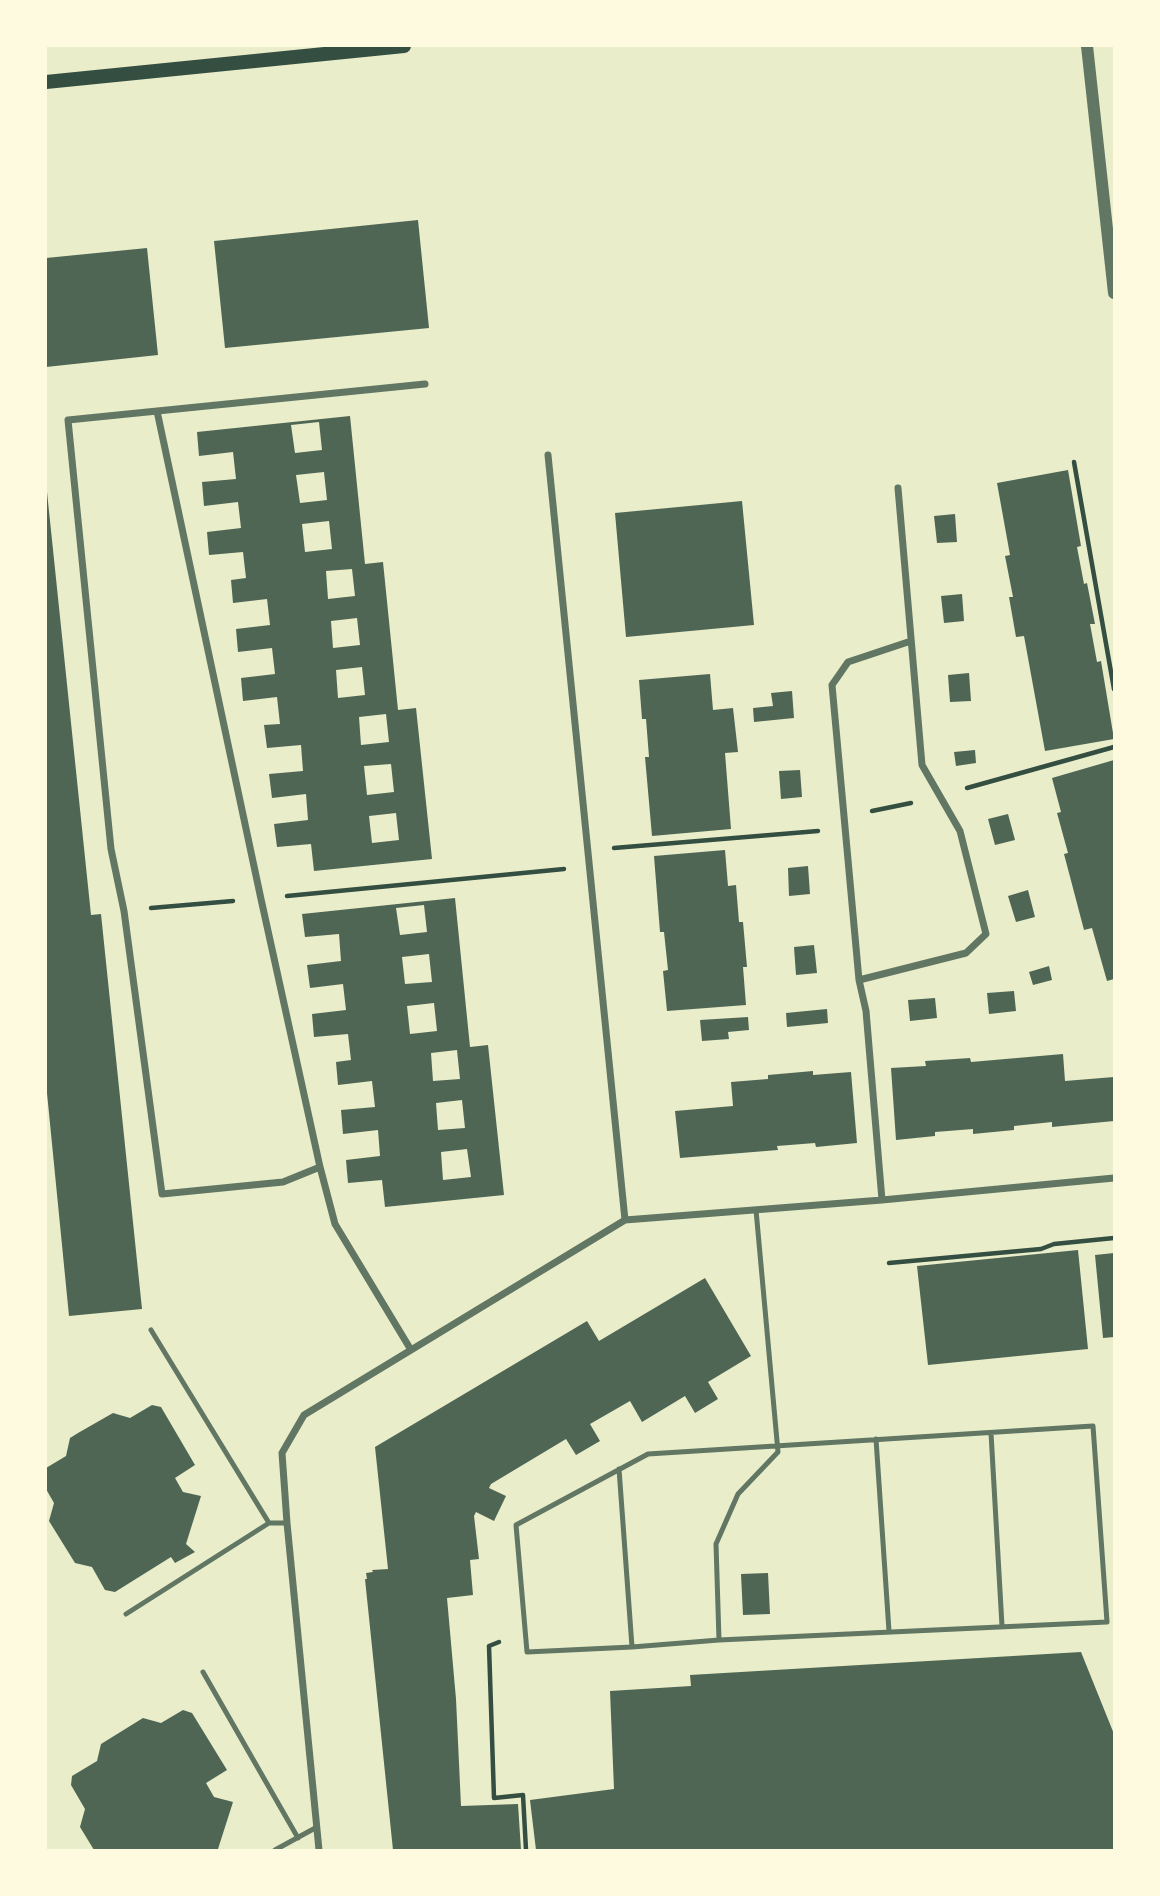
<!DOCTYPE html>
<html>
<head>
<meta charset="utf-8">
<style>
  body { margin:0 }
  #map { position:relative; width:1160px; height:1896px; overflow:hidden; background:#e9edc9; font-family:"PT Sans",sans-serif }
  canvas { display:block }
  .frame { position:absolute; inset:0; border:47px solid #fefae0; pointer-events:none }
</style>
</head>
<body>
<div id="map">
<canvas width="1160" height="1896"></canvas>
<div class="frame"></div>
</div>
<script>
const ctx = document.querySelector('canvas').getContext('2d');
ctx.lineJoin = 'round';
function paint(path, color) { ctx.fillStyle = color; ctx.fill(path, 'evenodd'); }
const toPath = rows => new Path2D(rows.map(r => 'M' + r).join(''));
function stroke(path, color, width, dash) { ctx.strokeStyle = color; ctx.lineWidth = width; ctx.lineCap = dash ? 'butt' : 'round'; ctx.setLineDash(dash || []); ctx.stroke(path); }
const building = toPath([
  [418,220,429,328,225,348,214,241],
  [147,248,158,355,46,367,46,258],
  [350,416,365,564,383,562,398,710,416,708,432,859,314,871,311,844,277,847,274,824,308,820,306,794,272,798,269,774,303,771,301,745,267,748,264,725,280,724,277,697,243,701,241,678,275,674,272,648,238,652,236,629,270,625,267,599,233,603,231,580,246,578,243,552,209,555,207,532,241,528,238,502,204,506,202,482,236,479,233,452,199,456,197,432],
  [319,422,322,450,295,453,291,425],
  [324,472,327,500,300,503,296,475],
  [329,521,332,549,305,552,302,524],
  [352,569,355,596,328,599,326,571],
  [357,618,360,645,333,648,331,621],
  [362,667,365,695,338,698,336,670],
  [386,714,389,742,361,745,359,717],
  [391,764,394,792,367,795,364,766],
  [396,813,399,840,372,843,369,816],
  [1068,470,1081,546,1077,547,1084,584,1087,583,1095,624,1090,624,1097,662,1101,661,1114,739,1045,751,1024,636,1016,637,1009,597,1013,597,1005,556,1010,555,997,483],
  [46,492,47,492,91,915,101,914,142,1309,69,1316,46,1083],
  [742,501,754,625,626,637,615,513],
  [955,514,957,542,937,543,934,516],
  [962,594,964,621,944,623,941,596],
  [969,673,971,701,950,702,948,675],
  [710,674,713,710,733,708,738,752,725,753,731,829,652,836,645,757,649,757,646,719,642,719,639,680],
  [792,691,794,718,754,722,753,708,773,706,771,693],
  [975,750,976,763,956,766,954,752],
  [1114,760,1114,979,1107,981,1092,928,1084,930,1064,854,1068,853,1057,813,1061,812,1052,778],
  [800,770,802,797,781,799,779,771],
  [1008,814,1015,840,995,845,988,819],
  [725,850,728,886,736,885,739,922,743,922,747,967,743,967,746,1005,667,1011,663,971,668,970,664,932,660,932,654,856],
  [808,866,810,894,789,896,788,868],
  [1028,890,1035,917,1016,922,1008,896],
  [455,898,470,1047,488,1045,504,1195,385,1207,382,1180,348,1183,346,1160,380,1156,378,1130,343,1134,341,1110,375,1107,372,1081,338,1085,336,1062,351,1060,348,1034,314,1037,312,1014,346,1010,343,984,310,988,307,965,341,961,339,934,305,937,302,914],
  [424,905,427,932,400,935,396,908],
  [429,954,432,982,405,984,402,957],
  [434,1003,437,1031,410,1034,407,1006],
  [457,1050,460,1079,433,1081,431,1053],
  [462,1100,465,1128,438,1130,436,1103],
  [467,1149,471,1177,443,1180,441,1152],
  [814,945,817,973,796,975,794,947],
  [1049,966,1052,980,1033,985,1029,972],
  [1014,991,1016,1011,989,1014,987,993],
  [935,998,937,1018,910,1021,908,1000],
  [827,1009,828,1023,787,1027,786,1013],
  [748,1017,749,1030,728,1032,729,1039,702,1041,700,1020],
  [1063,1054,1065,1081,1114,1077,1114,1121,1052,1127,1052,1122,1014,1126,1014,1130,973,1134,973,1129,935,1132,935,1136,896,1140,891,1068,926,1066,925,1061,970,1058,971,1062],
  [813,1071,813,1075,851,1072,857,1143,816,1147,815,1143,777,1146,778,1150,680,1158,675,1111,733,1106,731,1082,768,1079,768,1075],
  [1078,1250,1088,1349,928,1365,917,1266],
  [1114,1253,1114,1337,1103,1338,1095,1255],
  [705,1278,751,1356,708,1382,718,1399,695,1413,685,1396,642,1422,630,1401,590,1424,600,1441,576,1455,566,1439,491,1484,489,1488,506,1496,494,1521,476,1512,474,1516,479,1559,470,1560,473,1595,447,1598,456,1699,461,1806,518,1804,521,1850,393,1850,365,1579,367,1579,366,1573,373,1572,372,1570,388,1569,375,1447,587,1321,599,1341],
  [152,1405,161,1407,195,1465,175,1478,183,1492,201,1496,186,1544,195,1552,175,1563,171,1557,115,1592,105,1590,92,1567,75,1563,49,1521,54,1503,46,1489,46,1468,66,1456,70,1438,78,1433,113,1413,130,1418],
  [768,1573,770,1614,743,1615,741,1574],
  [1081,1652,1114,1734,1114,1850,536,1850,530,1800,614,1789,610,1691,691,1686,690,1675],
  [183,1710,192,1713,227,1770,206,1783,214,1797,233,1802,218,1849,94,1850,80,1827,85,1809,71,1785,72,1776,97,1761,101,1744,143,1718,161,1723]
]);
const path = toPath([
  [1074,462,1114,689],
  [967,788,1114,747],
  [872,811,911,803],
  [614,848,818,831],
  [287,896,564,869],
  [151,908,233,901],
  [889,1263,1041,1249,1054,1244,1114,1238],
  [499,1642,489,1646,494,1798,523,1795,526,1850]
]);
const service = toPath([
  [151,1330,269,1523],
  [991,1433,1002,1626],
  [876,1439,889,1631],
  [619,1469,632,1647,719,1640,716,1544,738,1494,778,1452,756,1210],
  [126,1614,269,1523,287,1523],
  [632,1647,527,1652,516,1525,648,1454,1093,1426,1107,1622,719,1640],
  [203,1672,298,1838],
  [275,1850,317,1827]
]);
const minor = toPath([
  [157,411,261,899,320,1167,335,1224,411,1350],
  [548,455,625,1220],
  [859,980,966,953,986,934,960,831,922,765,898,488],
  [320,1167,283,1182,162,1194,124,911,111,849,68,420,425,384],
  [882,1200,866,1011,859,980,832,685,848,662,911,641],
  [319,1850,287,1523,282,1453,304,1415,625,1220,882,1200,1114,1178]
]);
const tertiary = toPath([
  [1087,46,1114,293]
]);
const secondary = toPath([
  [46,82,404,46]
]);
paint(building, '#4f6655');
stroke(path, '#344e41', 4.5);
stroke(service, '#617663', 5);
stroke(minor, '#617663', 7);
stroke(tertiary, '#617663', 12);
stroke(secondary, '#344e41', 14);
</script>
</body>
</html>
